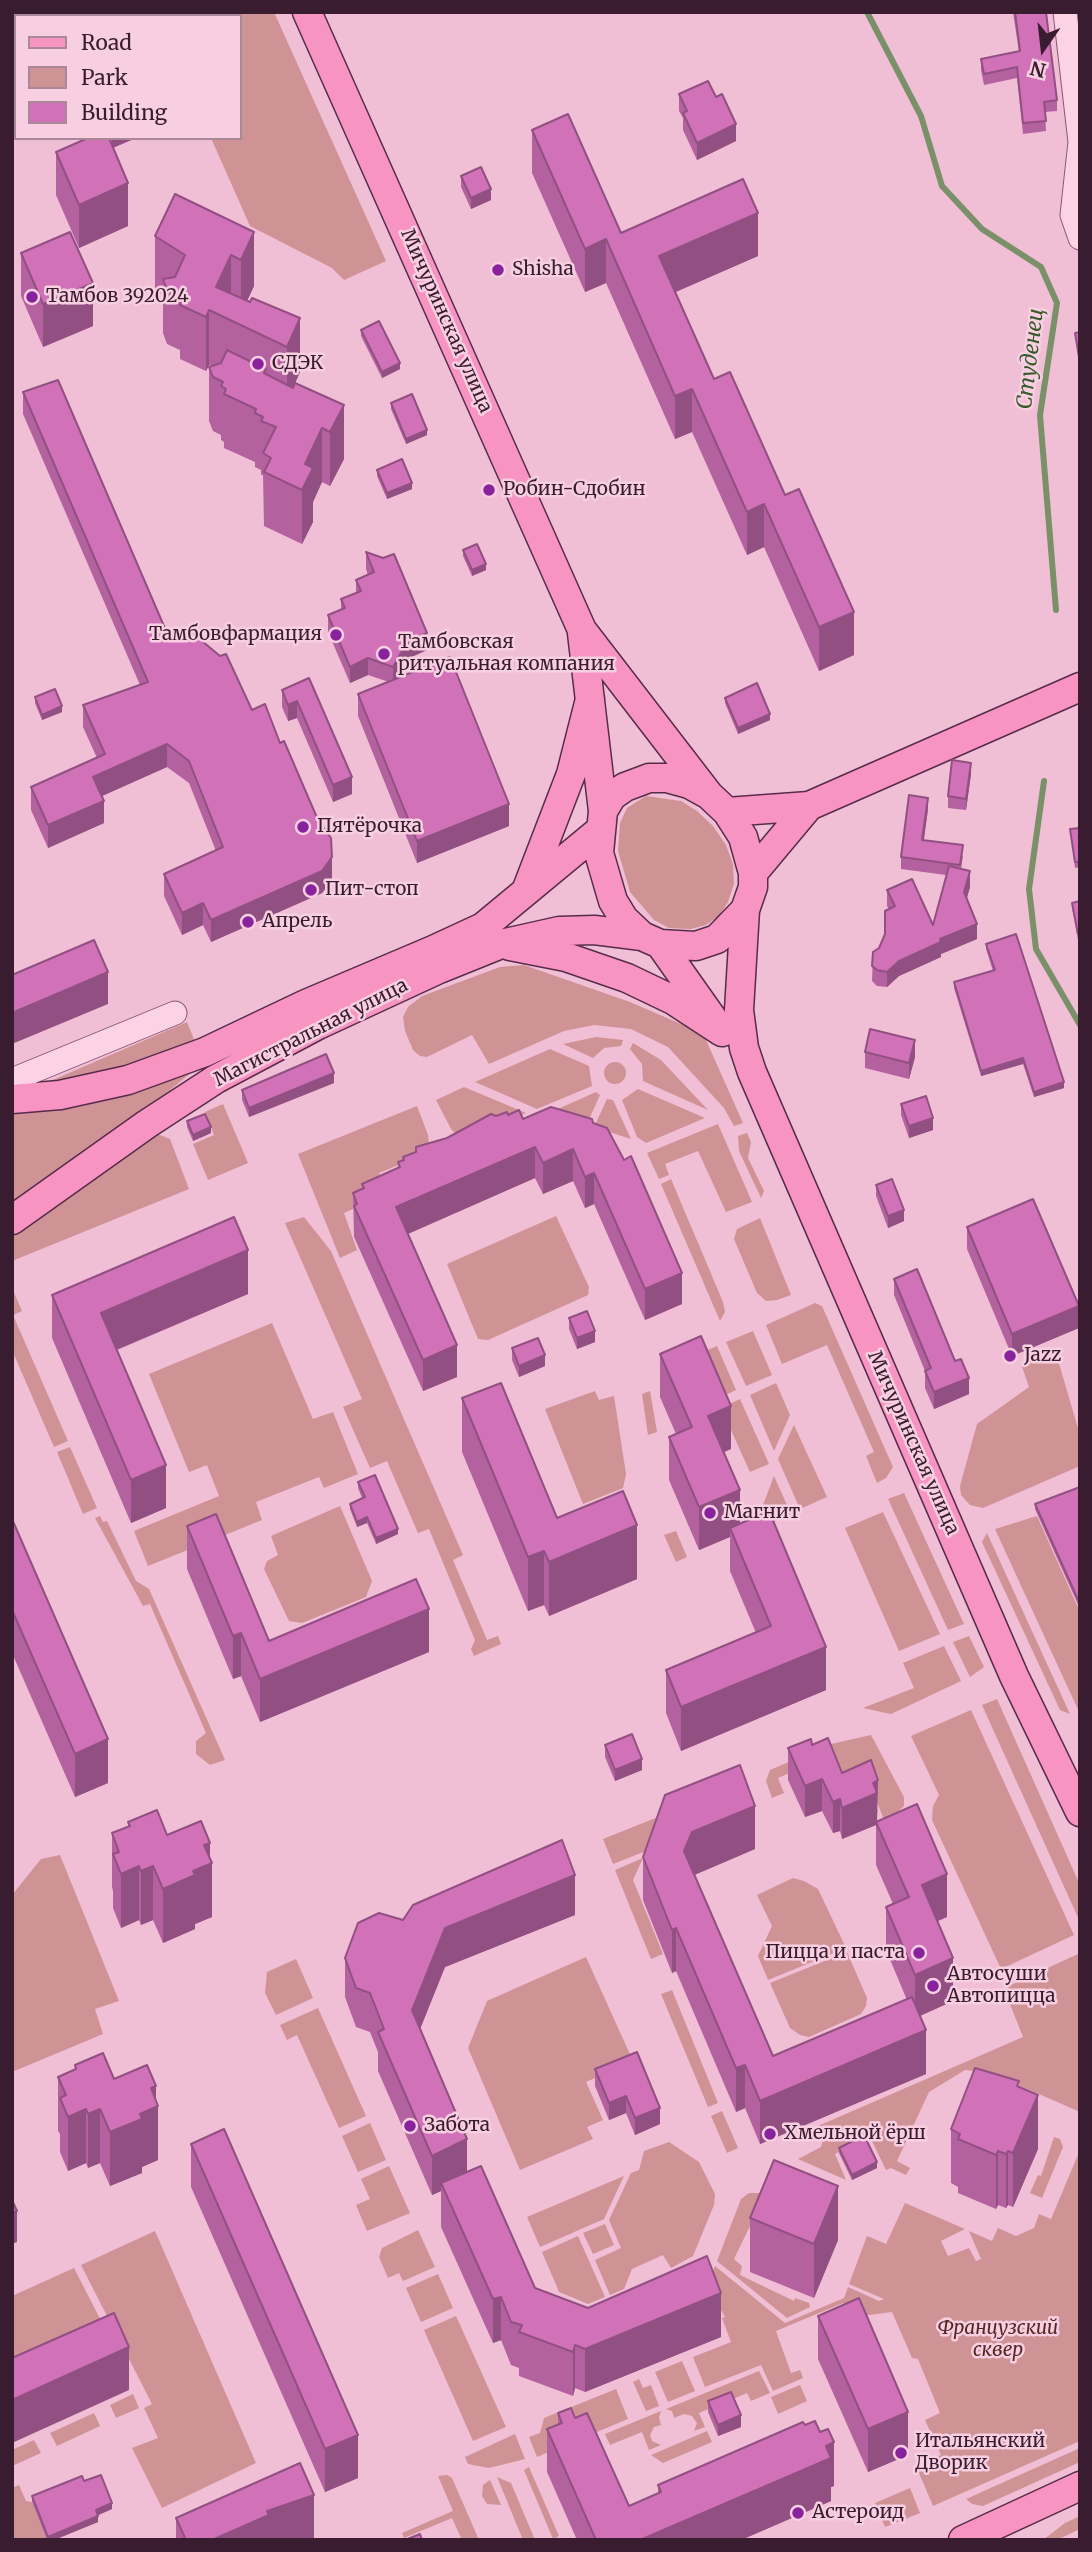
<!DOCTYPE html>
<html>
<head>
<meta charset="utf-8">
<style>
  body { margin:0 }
  #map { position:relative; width:1092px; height:2552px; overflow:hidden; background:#f0bfd6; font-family:Merriweather,serif }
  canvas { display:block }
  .frame { position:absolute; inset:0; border:14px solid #391c2f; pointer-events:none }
  .legend { position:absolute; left:14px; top:14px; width:228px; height:126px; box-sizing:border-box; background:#f7cfe1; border:2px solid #ab879a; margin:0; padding:9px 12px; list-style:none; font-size:21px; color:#391c2f }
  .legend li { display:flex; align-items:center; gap:14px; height:35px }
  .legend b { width:35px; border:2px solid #ab879a }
  .north { position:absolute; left:1008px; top:14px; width:70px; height:70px; -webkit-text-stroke:5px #f7cfe1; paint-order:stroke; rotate:194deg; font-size:19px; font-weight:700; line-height:28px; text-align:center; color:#391c2f }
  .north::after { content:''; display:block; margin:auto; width:24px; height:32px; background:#391c2f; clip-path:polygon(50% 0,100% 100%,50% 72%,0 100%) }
</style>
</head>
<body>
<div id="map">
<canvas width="1092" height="2552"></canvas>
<div class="frame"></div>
<ul class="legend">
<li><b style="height:9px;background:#f794c2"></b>Road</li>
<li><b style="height:19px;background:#cf9295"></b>Park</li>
<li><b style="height:19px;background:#d172b9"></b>Building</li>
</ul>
<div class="north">N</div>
</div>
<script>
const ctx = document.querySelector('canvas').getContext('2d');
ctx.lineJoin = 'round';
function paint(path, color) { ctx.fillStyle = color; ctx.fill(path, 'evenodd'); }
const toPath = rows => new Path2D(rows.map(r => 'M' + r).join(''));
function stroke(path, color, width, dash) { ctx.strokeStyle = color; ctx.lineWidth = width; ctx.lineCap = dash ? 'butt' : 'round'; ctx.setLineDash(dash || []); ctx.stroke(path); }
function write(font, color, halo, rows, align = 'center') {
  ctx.font = font + ' Merriweather,serif'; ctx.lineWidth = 5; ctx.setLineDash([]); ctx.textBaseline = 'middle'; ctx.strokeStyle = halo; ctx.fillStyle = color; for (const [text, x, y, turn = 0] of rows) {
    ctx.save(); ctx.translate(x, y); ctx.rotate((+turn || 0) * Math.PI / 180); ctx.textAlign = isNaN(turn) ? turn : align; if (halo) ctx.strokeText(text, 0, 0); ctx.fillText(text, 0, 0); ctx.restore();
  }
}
const green = toPath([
  [186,12,274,12,386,261,344,280,332,268,250,226,211,138,240,138,240,16,186,16],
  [646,796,681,801,697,811,713,826,726,845,733,864,734,884,728,902,719,916,706,925,691,929,669,928,654,920,630,892,618,851,620,823,627,808],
  [524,965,630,1002,695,1030,706,1040,743,1123,734,1126,724,1108,668,1047,631,1029,594,1025,564,1031,489,1064,472,1035,427,1057,420,1056,413,1050,405,1031,403,1017,408,1007,422,996,500,967],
  [187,1022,195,1042,123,1072,50,1086,48,1082],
  [596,1037,623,1040,621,1046,604,1048,593,1058,563,1044],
  [633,1043,661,1060,708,1110,643,1081,642,1064,630,1049],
  [550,1049,589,1066,592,1086,537,1109,475,1082],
  '604 1073a11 11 0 1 1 22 0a11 11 0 1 1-22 0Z',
  [192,1072,91,1155,12,1206,12,1113,82,1106],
  [464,1087,526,1113,471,1137,459,1137,451,1129,436,1100],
  [638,1089,705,1118,646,1143,637,1137,622,1100],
  [596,1092,600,1095,587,1124,551,1112],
  [607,1099,613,1100,631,1139,594,1127],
  [223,1104,248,1163,208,1180,193,1144,214,1135,205,1112],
  [417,1106,428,1135,429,1144,423,1155,379,1173,381,1181,361,1189,366,1203,344,1213,357,1250,340,1258,298,1154],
  [718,1124,752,1202,726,1212,698,1151,665,1164,669,1175,659,1179,647,1153],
  [155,1133,170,1139,189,1189,12,1261,12,1236,38,1220],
  [747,1133,751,1142,748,1158,764,1191,761,1198,739,1151,738,1136],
  [671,1179,723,1302,725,1312,720,1321,661,1184],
  [556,1216,589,1287,588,1295,488,1340,478,1339,447,1264],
  [304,1217,331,1251,463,1555,453,1560,487,1640,498,1636,501,1644,474,1656,471,1649,475,1640,429,1529,418,1533,387,1461,370,1468,343,1407,362,1399,285,1223],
  [760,1218,791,1295,777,1300,766,1301,757,1293,734,1239,737,1229],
  [12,1288,22,1311,13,1315,68,1441,54,1447,12,1350],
  [815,1303,822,1306,893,1467,886,1478,877,1483,866,1456,874,1452,827,1345,782,1364,766,1325],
  [272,1323,313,1419,333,1412,358,1474,324,1488,319,1477,256,1502,262,1520,148,1566,134,1531,219,1496,207,1465,189,1472,149,1374],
  [753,1331,772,1375,746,1386,726,1342],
  [717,1346,736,1390,717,1399,666,1368],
  [1055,1350,1080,1435,1080,1466,983,1508,970,1505,961,1495,960,1486,977,1424,1029,1387,1021,1364],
  [776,1383,790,1415,774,1451,750,1395],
  [595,1391,599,1400,614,1396,626,1474,623,1488,583,1504,545,1409],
  [650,1391,657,1432,648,1435,642,1394],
  [740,1399,769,1464,750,1472,721,1408],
  [794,1425,827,1497,800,1509,778,1459],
  [70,1447,97,1508,83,1514,57,1452],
  [774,1476,791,1514,753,1531],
  [904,1493,964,1624,948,1630,888,1499],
  [340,1506,372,1581,366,1597,302,1623,289,1621,264,1569,267,1561,278,1555,271,1536],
  [883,1512,940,1634,899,1651,845,1528],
  [100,1516,103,1522,107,1521,136,1581,149,1589,225,1760,210,1765,196,1754,196,1741,206,1733,150,1604,143,1606,95,1518],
  [1037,1516,1080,1612,1080,1714,995,1529],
  [676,1531,687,1557,676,1562,664,1535],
  [987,1533,1070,1714,1060,1710,982,1542],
  [969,1636,984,1667,970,1677,953,1642],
  [944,1646,961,1681,891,1714,863,1708,914,1688,903,1663],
  [997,1699,1080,1885,1080,1922,982,1705],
  [971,1710,1074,1935,1001,1969,932,1820,933,1806,939,1795,911,1736],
  [871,1735,904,1797,904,1806,894,1815,884,1820,868,1779,843,1788,819,1760,778,1778,784,1793,772,1798,766,1781,770,1770,831,1744],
  [733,1787,646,1851,613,1864,603,1839],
  [60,1855,119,2001,95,2009,103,2034,12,2072,12,1895,41,1859],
  [643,1858,633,1880,663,1954,651,1959,615,1870],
  [793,1878,804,1881,818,1889,846,1948,768,1980,758,1956,772,1926,757,1895],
  [847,1952,867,1998,866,2006,861,2014,809,2037,800,2035,790,2028,770,1983],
  [1080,1953,1080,2112,991,2073,965,2070,929,2092,897,2161,910,2168,906,2175,891,2168,886,2170,870,2137,835,2154,846,2180,798,2159,821,2147,823,2140,818,2126,1023,2037,1006,1994,1009,1986],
  [586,1957,633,2061,586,2082,603,2120,587,2127,593,2139,520,2170,468,2048,487,2001],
  [296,1959,313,1998,276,2015,265,1993,267,1972],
  [672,1990,718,2103,708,2107,661,1994],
  [318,2008,366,2116,339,2128,297,2035,287,2040,280,2025],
  [722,2111,738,2148,727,2153,711,2116],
  [370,2123,386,2160,358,2172,342,2136],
  [1054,2137,1060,2139,1063,2147,1042,2198,1030,2193,1038,2175,1041,2176],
  [669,2142,699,2162,715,2194,714,2205,693,2256,671,2268,663,2255,632,2269,624,2289,610,2295,595,2260,621,2248,609,2220,631,2173,639,2170,644,2151],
  [1080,2150,1080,2441,933,2506,916,2466,941,2455,925,2420,940,2413,918,2359,912,2358,892,2312,854,2317,843,2303,776,2331,791,2373,800,2370,803,2378,773,2391,761,2365,705,2387,693,2357,731,2342,722,2318,725,2317,707,2285,715,2266,785,2323,844,2298,848,2287,879,2301,884,2299,849,2284,867,2236,886,2244,905,2203,965,2229,941,2241,948,2256,969,2248,976,2261,981,2259,969,2231,992,2241,998,2228,1016,2236,1034,2228,1039,2214,1051,2219],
  [389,2166,410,2213,367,2231,356,2205,370,2199,361,2179],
  [624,2176,604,2219,540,2247,527,2217],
  [749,2193,766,2193,734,2259,742,2266,740,2275,794,2301,795,2298,809,2303,810,2307,787,2318,717,2261,741,2199],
  [605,2224,614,2245,593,2254,583,2233],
  [418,2230,435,2267,403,2281,399,2273,388,2278,379,2257,382,2248],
  [155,2231,256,2463,162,2508,132,2448,158,2438,144,2408,152,2404,81,2265],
  [578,2236,605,2297,588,2304,559,2292,542,2252],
  [74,2268,116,2350,12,2396,12,2296],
  [438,2274,453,2308,421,2322,406,2288],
  [456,2316,506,2427,473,2441,424,2330],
  [682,2361,695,2391,668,2402,655,2372],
  [759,2371,770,2393,751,2401,747,2393,699,2413,705,2427,694,2431,697,2423,692,2416,684,2414,674,2418,672,2411,666,2409],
  [639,2379,643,2388,651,2385,659,2406,646,2411,633,2382],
  [800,2385,807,2401,778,2414,771,2397],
  [616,2389,628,2419,537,2457,529,2437,540,2433,544,2418],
  [133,2394,139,2408,116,2418,110,2405],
  [661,2411,659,2417,661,2425,654,2427,650,2435,652,2441,661,2445,649,2450,642,2432,610,2445,605,2434],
  [94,2413,100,2426,57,2446,50,2433],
  [707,2431,712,2442,663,2463,651,2455],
  [515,2434,525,2459,489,2468,468,2464,465,2457],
  [34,2440,41,2453,12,2466,12,2450],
  [1080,2448,1080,2462,983,2506,972,2504,966,2499],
  [529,2467,559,2536,553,2539,524,2470],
  [447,2475,452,2478,479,2540,462,2540,452,2518,404,2538,402,2533,453,2511,438,2476],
  [497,2477,511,2483,535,2540,523,2540],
  [490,2480,501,2505,487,2504,482,2496,483,2485],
  [19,2485,26,2501,32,2502,47,2540,12,2540,12,2488],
  [910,2488,920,2513,885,2527,875,2503],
  [1080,2516,1080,2529,1057,2540,1043,2540,1065,2523]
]);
const stream = toPath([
  [867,12,921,116,942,186,982,229,1041,267,1057,303,1040,415,1056,610],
  [1044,781,1029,889,1036,949,1080,1025]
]);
const minor = toPath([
  [1065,12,1080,142,1072,215,1080,238],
  [12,1080,175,1013]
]);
const major = toPath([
  [307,12,582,630,709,795],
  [582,633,603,811],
  [649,778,667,778,689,784,709,795,727,812,743,837,753,873,753,887,745,910,717,939,696,946,660,944,642,936,624,919,613,901,599,853,603,811,612,796,625,787,649,778],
  [727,812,809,806,1080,687],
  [753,873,809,806],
  [526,891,571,774,590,699],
  [745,910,739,1010,744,1048,752,1072,1014,1676,1080,1812],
  [660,944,713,1019],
  [510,946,566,957,627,978,673,1000,722,1032],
  [12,1099,60,1095,128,1080,205,1052,306,1004,431,951,483,927,599,831],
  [12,1220,147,1124,216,1079,318,1025,439,969,501,944,559,931,594,930,642,936],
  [963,2540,1080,2486]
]);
const wall = toPath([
  [1013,12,1046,12,1057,100,1057,111,1045,112,1046,131,1023,134,1017,78,984,85,981,70,981,59,1019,52],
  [679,94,716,97,736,141,697,160,683,130,683,118,679,111],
  [532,130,621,233,758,256,676,292,714,379,854,655,819,671,764,547,747,555,692,432,675,439,606,283,585,292,532,173],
  [88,138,136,138,113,148,128,226,79,248,56,195,56,152],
  [461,176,491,200,471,209,461,187],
  [254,232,254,286,247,301,300,318,300,372,293,388,344,405,344,459,330,486,322,482,313,502,313,522,302,544,264,526,263,475,261,475,261,470,255,467,255,462,224,448,224,442,221,440,221,435,213,431,209,421,209,367,212,366,209,365,206,371,180,359,180,350,167,344,163,333,163,295,155,290,155,236],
  [21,253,93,326,43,347,21,296],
  [361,330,400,369,382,378,361,336],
  [23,392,170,640,332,880,322,893,211,942,203,925,182,935,164,896,164,874,216,851,189,783,167,767,102,796,104,823,48,848,31,810,31,787,97,758,83,727,83,705,140,685,23,414],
  [391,403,427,435,406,444,391,409],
  [377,470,412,489,387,499,377,476],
  [463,550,486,570,472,576,463,556],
  [366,552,427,650,407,659,396,679,509,826,417,863,358,716,358,694,389,682,368,675,350,683,328,632,328,615,341,609,341,599,356,593,356,580,368,575,366,569],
  [309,678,352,794,333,802,297,718,288,721,282,707,282,690],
  [35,697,62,712,42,720,35,703],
  [725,698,770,720,738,734,725,703],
  [971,774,966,810,948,808,948,796],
  [928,809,924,840,963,856,961,869,970,887,967,898,977,939,941,954,941,957,899,976,887,987,877,986,872,981,873,952,879,948,885,934,889,909,887,906,887,890,933,925,946,875,901,869,901,857],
  [1080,828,1080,867,1075,868,1070,829],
  [1080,901,1080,939,1078,940,1072,908,1072,903],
  [986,944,1064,1088,1034,1097,1023,1064,981,1076,954,988,954,982,993,971,986,949],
  [865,1052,915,1057,909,1079,865,1068],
  [334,1083,249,1117,242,1100,242,1090],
  [901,1104,933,1130,909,1138,901,1115],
  [508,1115,523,1119,593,1123,682,1304,645,1320,594,1204,585,1208,573,1181,543,1194,535,1178,408,1234,457,1377,423,1391,354,1237,353,1193,362,1189,362,1184,398,1168,398,1162,403,1160,403,1157,496,1116],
  [187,1121,211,1133,193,1141,187,1127],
  [876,1185,904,1221,888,1228,876,1196],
  [967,1227,1079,1328,1012,1356,967,1249],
  [894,1279,969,1394,934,1409,925,1388,925,1371,894,1295],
  [248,1294,117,1350,166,1508,131,1523,52,1338,52,1295],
  [569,1318,595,1342,577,1349,569,1329],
  [512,1348,545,1366,519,1377,512,1360],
  [660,1354,731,1449,724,1452,740,1524,826,1690,681,1751,666,1713,666,1670,756,1633,730,1571,730,1537,699,1550,669,1480,669,1437,676,1434,660,1397],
  [462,1398,557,1518,637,1579,549,1616,544,1605,528,1611,462,1452],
  [358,1482,398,1534,376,1544,367,1523,357,1527,350,1509,350,1504,362,1498,358,1488],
  [1080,1487,1080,1609,1035,1509,1035,1504],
  [12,1519,108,1783,75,1797,12,1653],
  [187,1526,269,1641,429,1652,260,1722,241,1676,233,1679,187,1569],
  [605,1745,642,1770,615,1781,605,1757],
  [812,1745,842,1773,878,1811,877,1812,877,1821,947,1917,937,1921,953,2001,920,2016,926,2074,760,2144,745,2108,736,2112,676,1971,672,1973,643,1900,643,1857,755,1849,694,1875,773,2056,907,2000,886,1950,886,1907,893,1904,876,1865,876,1825,842,1839,840,1831,833,1833,822,1811,805,1817,788,1780,788,1748],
  [128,1822,167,1835,210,1858,212,1917,195,1924,195,1929,163,1943,153,1920,141,1925,139,1920,121,1928,113,1908,113,1891,112,1887,112,1833,128,1827],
  [575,1915,445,1967,420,2029,467,2172,535,2288,588,2308,721,2337,585,2392,575,2388,573,2396,519,2376,519,2368,511,2365,501,2340,493,2343,441,2227,441,2191,432,2195,378,2071,378,2052,370,2032,356,2027,345,1997,345,1958,403,1920],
  [75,2065,114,2079,156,2101,158,2160,142,2167,142,2173,110,2186,100,2163,88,2168,86,2163,68,2171,60,2152,60,2134,58,2131,58,2077,75,2070],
  [595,2069,660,2124,635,2135,626,2113,609,2120,595,2086],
  [1019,2087,1038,2149,1013,2207,1008,2205,1006,2208,998,2205,996,2209,958,2193,958,2187,951,2183,951,2129],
  [191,2144,358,2478,325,2492,191,2187],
  [839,2148,877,2168,852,2180,839,2153],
  [750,2218,838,2240,814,2298,750,2272],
  [818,2316,908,2455,868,2472,818,2359],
  [708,2401,741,2427,718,2436,708,2412],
  [558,2413,575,2418,629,2506,658,2493,658,2485,805,2425,834,2486,831,2487,831,2501,741,2540,577,2540,547,2472,547,2429,558,2425],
  [84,2481,112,2509,98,2515,98,2522,54,2540,47,2540,32,2502,32,2496],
  [176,2518,314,2538,310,2540,176,2540]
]);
const shadedWall = toPath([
  [12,12,24,12,24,16,16,16,16,42,12,43],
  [736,124,736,141,697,160,697,143],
  [112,138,136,138,112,148],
  [128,183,128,226,79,248,79,205],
  [491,189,491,200,471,209,471,198],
  [758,213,758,256,659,299,659,256],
  [254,232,254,286,241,314,241,260],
  [606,239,606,283,585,292,585,249],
  [231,255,231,309,216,287],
  [93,283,93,326,43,347,43,304],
  [209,310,209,365,206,371,206,317],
  [300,318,300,372,287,401,287,347],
  [400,363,400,369,382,378,382,372],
  [692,389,692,432,675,439,675,396],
  [344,405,344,459,330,486,330,432],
  [322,428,322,482,313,502,313,522,302,544,302,490,305,464],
  [427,430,427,435,406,444,406,439],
  [412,483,412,489,387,499,387,493],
  [764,504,764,547,747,555,747,512],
  [486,564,486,570,472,576,472,570],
  [854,612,854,655,819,671,819,627],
  [427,633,427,650,407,659,393,684,393,667,407,642],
  [368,658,368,675,350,683,350,667],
  [297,701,297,718,288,721,288,705],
  [62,706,62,712,42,720,42,715],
  [770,714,770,720,738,734,738,728],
  [167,744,167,767,93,800,93,777],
  [971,763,971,774,966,810,966,799],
  [352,777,352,794,333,802,333,785],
  [928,798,928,809,922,851,922,840],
  [104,801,104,823,48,848,48,825],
  [509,804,509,826,417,863,417,841],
  [332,857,332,880,322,893,211,942,211,920],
  [970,871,970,887,964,907,964,892],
  [203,903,203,925,182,935,182,913],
  [977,924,977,939,941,954,941,957,899,976,887,987,887,972,899,961,940,939],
  [108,972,108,1004,12,1044,12,1013],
  [915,1040,915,1057,909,1079,909,1063],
  [1023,1058,1023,1064,981,1076,981,1071],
  [334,1073,334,1083,249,1117,249,1108],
  [1064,1082,1064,1088,1034,1097,1034,1092],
  [933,1118,933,1130,909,1138,909,1126],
  [211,1127,211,1133,193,1141,193,1135],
  [535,1147,535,1178,396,1239,396,1207],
  [573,1149,573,1181,543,1194,543,1163],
  [594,1173,594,1204,585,1208,585,1177],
  [904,1210,904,1221,888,1228,888,1216],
  [248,1250,248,1294,101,1356,101,1313],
  [682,1273,682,1304,645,1320,645,1289],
  [1079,1306,1079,1328,1012,1356,1012,1334],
  [595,1331,595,1342,577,1349,577,1338],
  [457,1345,457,1377,423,1391,423,1360],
  [545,1355,545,1366,519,1377,519,1366],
  [969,1378,969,1394,934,1409,934,1392],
  [731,1406,731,1449,708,1459,708,1416],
  [166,1465,166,1508,131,1523,131,1480],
  [740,1490,740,1533,730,1528,730,1537,699,1550,699,1507],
  [367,1517,367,1523,357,1527,357,1522],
  [637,1525,637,1579,549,1616,549,1562],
  [398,1529,398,1534,376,1544,376,1538],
  [544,1551,544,1605,528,1611,528,1557],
  [429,1609,429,1652,260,1722,260,1679],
  [241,1633,241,1676,233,1679,233,1636],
  [826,1647,826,1690,681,1751,681,1707],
  [108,1739,108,1783,75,1797,75,1754],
  [642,1759,642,1770,615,1781,615,1770],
  [822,1779,822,1811,805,1817,805,1786],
  [878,1780,877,1824,876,1822,876,1825,842,1839,842,1808],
  [840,1799,840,1831,833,1833,833,1802],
  [755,1806,755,1849,692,1876,684,1851,692,1832],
  [210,1843,210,1864,212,1863,212,1917,195,1924,195,1929,163,1943,163,1889,193,1871,204,1845],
  [139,1866,139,1920,121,1928,121,1874],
  [153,1866,153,1920,141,1925,141,1871],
  [947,1874,947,1917,922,1928,922,1885],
  [575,1875,575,1915,445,1967,412,2049,412,2010,445,1928],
  [676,1928,676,1971,672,1973,672,1930],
  [953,1958,953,2001,915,2018,915,1975],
  [926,2030,926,2074,760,2144,760,2101],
  [745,2065,745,2108,736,2112,736,2068],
  [156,2086,156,2107,158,2106,158,2160,142,2167,142,2173,110,2186,110,2132,140,2114,151,2088],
  [1038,2095,1038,2149,1013,2207,1013,2153],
  [626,2096,626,2113,609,2120,609,2103],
  [660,2108,660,2124,635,2135,635,2118],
  [86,2109,86,2163,68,2171,68,2117],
  [100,2109,100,2163,88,2168,88,2114],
  [467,2139,467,2179,441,2183,441,2191,432,2195,432,2156],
  [998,2151,998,2205,996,2209,996,2155],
  [1008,2151,1008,2205,1006,2208,1006,2154],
  [877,2162,877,2168,852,2180,852,2175],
  [838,2186,838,2240,814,2298,814,2244],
  [17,2211,17,2242,12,2244,12,2213],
  [721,2293,721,2337,585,2392,585,2349],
  [501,2297,501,2340,493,2343,493,2299],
  [575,2345,575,2388,573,2396,573,2352],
  [129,2347,129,2390,12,2443,12,2400],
  [908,2412,908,2455,868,2472,868,2429],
  [741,2415,741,2427,718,2436,718,2425],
  [358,2435,358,2478,325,2492,325,2449],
  [834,2442,834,2486,831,2487,831,2501,741,2540,640,2540],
  [314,2495,314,2538,310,2540,212,2540,267,2511],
  [112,2503,112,2509,96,2516,96,2510],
  [98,2516,98,2522,54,2540,48,2540,48,2537]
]);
const building = toPath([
  [1015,12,1046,12,1057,100,1044,102,1046,121,1023,123,1017,67,984,74,981,59,1020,51,1015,12],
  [708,81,716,97,722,94,736,124,697,143,683,113,687,111,679,94,708,81],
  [568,114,621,233,743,179,758,213,659,256,714,379,730,372,785,495,799,489,854,612,819,627,764,504,747,512,692,389,675,396,606,239,585,249,532,130,568,114],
  [88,138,109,138,128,183,79,205,56,152,88,138],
  [481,167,491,189,471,198,461,176,481,167],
  [175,194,254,232,241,260,231,255,216,287,250,302,252,298,300,318,287,347,209,310,206,317,180,305,184,298,167,290,163,279,175,277,185,255,155,236,175,194],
  [70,232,93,283,43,304,21,253,70,232],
  [379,321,400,363,382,372,361,330,379,321],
  [1080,332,1080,363,1075,333,1080,332],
  [227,350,266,369,264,373,293,388,295,383,344,405,330,432,322,428,305,464,313,468,302,490,264,472,271,458,263,453,276,427,261,421,263,417,255,413,256,409,224,394,226,389,221,386,223,382,213,377,209,367,221,363,227,350],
  [58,380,170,640,190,631,220,656,226,654,252,710,265,704,280,743,284,741,318,820,331,838,332,857,322,871,211,920,203,903,182,913,164,874,223,847,189,761,167,744,93,777,104,801,48,825,31,787,105,754,83,705,148,682,23,392,58,380],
  [412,394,427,430,406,439,391,403,412,394],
  [402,459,412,483,387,493,377,470,402,459],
  [477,544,486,564,472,570,463,550,477,544],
  [366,552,383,558,394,554,427,633,407,642,393,667,368,658,350,667,328,615,345,608,341,599,361,591,356,580,374,572,366,552],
  [450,657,509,804,417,841,358,694,450,657],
  [309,678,352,777,333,785,297,701,288,705,282,690,309,678],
  [757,683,770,714,738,728,725,698,757,683],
  [55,689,62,706,42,715,35,697,55,689],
  [952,760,971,763,966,799,948,796,952,760],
  [909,795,928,798,922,840,963,845,960,865,901,857,909,795],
  [1080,828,1080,862,1075,862,1070,829,1080,828],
  [949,866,970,871,964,892,977,924,940,939,941,942,899,961,887,972,877,970,872,966,873,952,879,948,885,934,885,911,895,906,887,890,912,879,933,925,949,866],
  [1080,901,1080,934,1078,934,1072,903,1080,901],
  [1016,934,1064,1082,1034,1092,1023,1058,981,1071,954,982,995,970,986,944,1016,934],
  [94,940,108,972,12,1013,12,975,94,940],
  [870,1029,915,1040,909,1063,865,1052,870,1029],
  [326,1054,334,1073,249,1108,242,1090,326,1054],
  [926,1096,933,1118,909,1126,901,1104,926,1096],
  [551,1107,592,1119,593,1123,607,1128,624,1160,631,1156,682,1273,645,1289,594,1173,585,1177,573,1149,543,1163,535,1147,396,1207,457,1345,423,1360,354,1206,357,1204,353,1193,364,1188,362,1184,400,1167,398,1162,404,1160,403,1157,416,1152,416,1147,447,1138,491,1114,496,1116,507,1112,508,1115,519,1110,523,1119,551,1107],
  [205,1114,211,1127,193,1135,187,1121,205,1114],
  [892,1179,904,1210,888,1216,876,1185,892,1179],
  [1033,1199,1079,1306,1012,1334,967,1227,1033,1199],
  [234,1217,248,1250,101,1313,166,1465,131,1480,52,1295,234,1217],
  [917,1269,955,1361,961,1359,969,1378,934,1392,925,1371,931,1368,894,1279,917,1269],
  [587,1311,595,1331,577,1338,569,1318,587,1311],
  [701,1336,731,1406,708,1416,740,1490,699,1507,669,1437,692,1427,660,1354,701,1336],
  [538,1338,545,1355,519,1366,512,1348,538,1338],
  [501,1383,557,1518,623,1491,637,1525,549,1562,544,1551,528,1557,462,1398,501,1383],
  [375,1475,398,1529,376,1538,367,1517,357,1522,350,1504,365,1497,358,1482,375,1475],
  [1080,1487,1080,1604,1035,1504,1080,1487],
  [769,1511,826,1647,681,1707,666,1670,771,1626,730,1528,769,1511],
  [216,1514,269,1641,416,1579,429,1609,260,1679,241,1633,233,1636,187,1526,216,1514],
  [12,1519,108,1739,75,1754,12,1610,12,1519],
  [632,1734,642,1759,615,1770,605,1745,632,1734],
  [828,1738,842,1773,871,1760,878,1780,873,1783,877,1793,842,1808,840,1799,833,1802,822,1779,805,1786,788,1748,811,1739,812,1745,828,1738],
  [740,1765,755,1806,692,1832,684,1851,773,2056,912,1997,926,2030,760,2101,745,2065,736,2068,676,1928,672,1930,643,1857,665,1795,740,1765],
  [917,1804,947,1874,922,1885,953,1958,915,1975,886,1907,909,1897,876,1822,917,1804],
  [157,1810,167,1835,201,1821,210,1843,204,1845,212,1863,193,1871,195,1875,163,1889,153,1866,141,1871,139,1866,121,1874,113,1854,119,1852,112,1833,130,1826,128,1822,157,1810],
  [562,1840,575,1875,445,1928,412,2010,467,2139,432,2156,378,2032,384,2029,370,1993,356,1988,345,1958,358,1923,379,1913,403,1920,413,1905,562,1840],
  [637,2052,660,2108,635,2118,626,2096,609,2103,595,2069,637,2052],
  [103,2053,114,2079,147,2065,156,2086,151,2088,158,2106,140,2114,142,2119,110,2132,100,2109,88,2114,86,2109,68,2117,60,2098,66,2095,58,2077,76,2069,75,2065,103,2053],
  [975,2068,1019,2081,1017,2086,1038,2095,1013,2153,1008,2151,1006,2154,998,2151,996,2155,958,2139,960,2134,951,2129,975,2068],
  [224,2129,358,2435,325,2449,191,2144,224,2129],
  [864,2135,877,2162,852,2175,839,2148,864,2135],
  [774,2160,838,2186,814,2244,750,2218,774,2160],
  [481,2166,535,2288,588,2308,707,2256,721,2293,585,2349,575,2345,573,2352,519,2332,522,2325,511,2322,501,2297,493,2299,441,2183,481,2166],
  [12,2200,17,2211,12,2213,12,2200],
  [859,2298,908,2412,868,2429,818,2316,859,2298],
  [114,2313,129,2347,12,2400,12,2358,114,2313],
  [731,2392,741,2415,718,2425,708,2401,731,2392],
  [571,2408,575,2418,587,2413,629,2506,661,2492,658,2485,803,2422,805,2425,815,2421,820,2432,828,2429,834,2442,826,2446,831,2458,640,2540,596,2540,547,2429,562,2423,558,2413,571,2408],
  [300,2463,314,2495,267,2511,269,2515,212,2540,186,2540,176,2518,300,2463],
  [101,2475,112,2503,96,2510,98,2516,48,2537,32,2496,82,2476,84,2481,101,2475],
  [420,2534,422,2540,405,2540,420,2534]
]);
const markers = [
  [498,270,7,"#88239d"],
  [32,297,7,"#88239d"],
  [258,364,7,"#88239d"],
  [489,490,7,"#88239d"],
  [336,635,7,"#88239d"],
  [384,654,7,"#88239d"],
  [303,827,7,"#88239d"],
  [311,890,7,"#88239d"],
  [248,922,7,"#88239d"],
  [1010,1356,7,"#88239d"],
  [710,1513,7,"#88239d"],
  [919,1953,7,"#88239d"],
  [933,1986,7,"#88239d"],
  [410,2126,7,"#88239d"],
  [770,2134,7,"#88239d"],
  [901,2453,7,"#88239d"],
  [798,2513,7,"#88239d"]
];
const poiNames = [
  ["Shisha",512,270],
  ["Тамбов 392024",46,297],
  ["СДЭК",272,364],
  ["Робин-Сдобин",503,490],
  ["Тамбовфармация",322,635,"right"],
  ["Тамбовская",398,643],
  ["ритуальная компания",398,665],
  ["Пятёрочка",317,827],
  ["Пит-стоп",325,890],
  ["Апрель",262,922],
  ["Jazz",1024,1356],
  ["Магнит",724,1513],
  ["Пицца и паста",905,1953,"right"],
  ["Автосуши",947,1975],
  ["Автопицца",947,1997],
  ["Забота",424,2126],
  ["Хмельной ёрш",784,2134],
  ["Итальянский",915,2442],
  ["Дворик",915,2464],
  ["Астероид",812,2513]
];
const streetNames = [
  ["Мичуринская улица",446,321,66],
  ["Магистральная улица",311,1033,-27],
  ["Мичуринская улица",913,1443,66]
];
const parkNames = [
  ["Французский",998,2329],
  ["сквер",998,2351]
];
const waterNames = [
  ["Студенец",1031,359,-83]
];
paint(green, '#cf9295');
stroke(stream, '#799069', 6);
stroke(minor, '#8a5677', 25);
stroke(major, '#572b4a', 31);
stroke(minor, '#fbd3e5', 23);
stroke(major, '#f794c2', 28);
paint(wall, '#b4629f');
paint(shadedWall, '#925082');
paint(building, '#d172b9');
stroke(building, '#925082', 2);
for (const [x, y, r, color] of markers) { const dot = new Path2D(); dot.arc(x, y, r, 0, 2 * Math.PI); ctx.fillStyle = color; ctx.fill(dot); stroke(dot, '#f7cfe1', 2.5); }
write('19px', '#391c2f', '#f7cfe1', poiNames, 'left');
write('19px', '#391c2f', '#f7cfe1', streetNames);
write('italic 19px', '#562621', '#f7cfe1', parkNames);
write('italic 21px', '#35592a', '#f7cfe1', waterNames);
</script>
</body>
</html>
